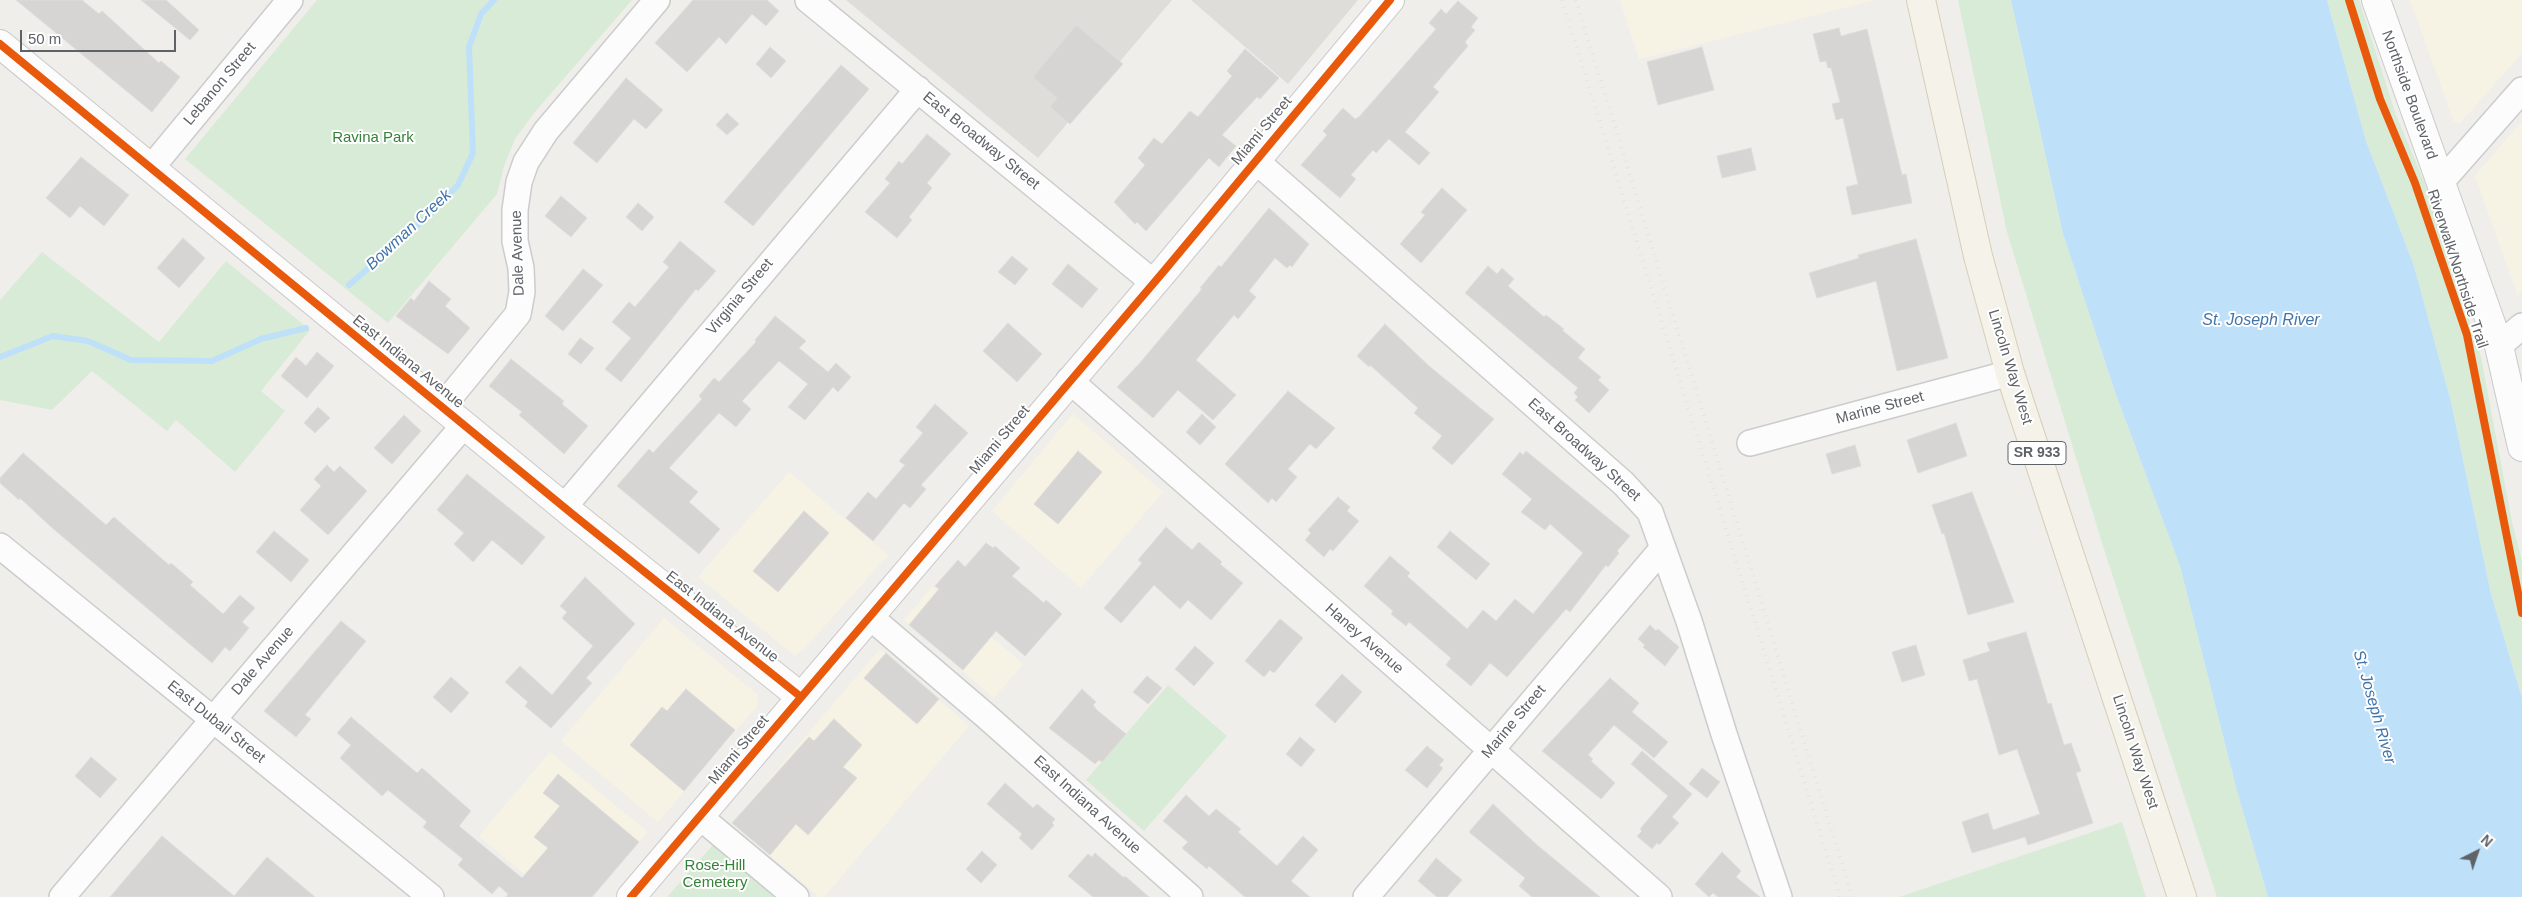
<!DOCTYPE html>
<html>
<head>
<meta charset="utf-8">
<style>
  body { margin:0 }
  #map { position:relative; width:2522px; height:897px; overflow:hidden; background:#efeeea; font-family:Helvetica,sans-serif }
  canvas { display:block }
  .north { position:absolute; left:2452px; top:827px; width:50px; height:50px; -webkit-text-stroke:4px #fff; paint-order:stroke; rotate:41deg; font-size:14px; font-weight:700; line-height:20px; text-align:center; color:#5f6368 }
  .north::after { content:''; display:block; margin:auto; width:18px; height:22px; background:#5f6368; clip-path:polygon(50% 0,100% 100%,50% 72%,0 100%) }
  .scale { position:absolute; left:20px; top:30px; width:156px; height:22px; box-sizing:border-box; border:2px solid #5f6368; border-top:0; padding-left:6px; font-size:15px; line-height:18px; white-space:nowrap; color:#5f6368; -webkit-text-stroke:4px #fff; paint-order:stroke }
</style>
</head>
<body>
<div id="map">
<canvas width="2522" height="897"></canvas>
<div class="north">N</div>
<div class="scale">50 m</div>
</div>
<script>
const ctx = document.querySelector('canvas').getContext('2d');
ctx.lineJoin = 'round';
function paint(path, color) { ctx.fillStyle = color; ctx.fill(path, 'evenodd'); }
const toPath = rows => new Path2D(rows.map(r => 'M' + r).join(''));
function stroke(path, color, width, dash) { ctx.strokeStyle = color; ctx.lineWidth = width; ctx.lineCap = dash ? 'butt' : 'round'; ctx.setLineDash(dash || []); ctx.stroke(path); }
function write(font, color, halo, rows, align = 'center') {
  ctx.font = font + ' Helvetica,sans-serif'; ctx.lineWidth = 4; ctx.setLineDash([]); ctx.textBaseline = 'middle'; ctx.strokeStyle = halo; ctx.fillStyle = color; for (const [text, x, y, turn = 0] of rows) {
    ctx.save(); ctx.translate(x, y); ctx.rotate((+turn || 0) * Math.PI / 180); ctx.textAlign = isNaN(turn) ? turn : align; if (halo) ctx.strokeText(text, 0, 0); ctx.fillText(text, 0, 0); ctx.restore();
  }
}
const commercial = toPath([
  [1620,0,1875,0,1639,59],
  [2410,0,2522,0,2522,53,2460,123,2454,122],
  [2522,121,2522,291,2518,296,2475,176],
  [1073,414,1163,492,1081,588,992,511],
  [789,472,888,555,804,649,795,656,698,577],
  [932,587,1023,664,994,698,904,620],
  [664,618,758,695,757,706,658,822,561,741],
  [880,649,969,726,824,897,819,897,732,823],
  [550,752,648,832,592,897,514,897,529,878,479,836]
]);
const industrial = toPath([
  [846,0,1172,0,1038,158],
  [1191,0,1358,0,1288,84]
]);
const green = toPath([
  [317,0,632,0,534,113,515,139,504,166,497,194,388,323,185,159],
  [1958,0,2011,0,2063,234,2115,392,2180,566,2237,791,2268,897,2217,897,2103,546,2007,232],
  [2327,0,2359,0,2396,115,2426,186,2481,357,2512,522,2522,561,2522,698,2491,594,2451,402,2414,266,2366,141],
  [42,252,159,342,226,261,310,330,261,391,285,411,235,472,176,420,167,431,92,371,52,410,0,400,0,300],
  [1168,685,1227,736,1144,831,1086,780],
  [2122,822,2146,897,1899,897],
  [713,845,775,897,667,897]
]);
const water = toPath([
  [2011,0,2327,0,2366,141,2414,266,2451,402,2491,594,2522,698,2522,897,2268,897,2237,791,2180,566,2115,392,2063,234]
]);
const stream = toPath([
  [349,285,428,216,458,185,473,153,469,47,481,14,494,0],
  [0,357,53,336,88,341,131,360,212,361,261,339,306,328]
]);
const building = toPath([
  [16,0,82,0,99,14,102,11,159,63,161,61,180,77,152,112,16,0],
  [141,0,166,0,199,30,190,40,141,0],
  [693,0,767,0,779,11,766,26,752,14,726,44,719,37,687,72,655,43,693,0],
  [1458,1,1478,18,1471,27,1475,30,1465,42,1468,46,1433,87,1439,92,1405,132,1430,153,1419,165,1389,139,1376,153,1373,150,1351,175,1356,179,1340,198,1301,165,1327,135,1323,131,1343,108,1355,119,1359,117,1436,29,1429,23,1441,9,1446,14,1458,1],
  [1076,25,1123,64,1070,124,1050,107,1057,98,1033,77,1076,25],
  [1839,28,1841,36,1867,29,1902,175,1906,174,1912,203,1852,215,1846,187,1858,184,1843,118,1836,120,1832,104,1840,102,1831,68,1828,68,1826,61,1820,62,1813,34,1839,28],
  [770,47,786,61,771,78,756,64,770,47],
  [1702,47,1714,90,1658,105,1647,62,1702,47],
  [1245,49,1279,78,1260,99,1257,97,1222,135,1236,146,1219,167,1209,158,1146,231,1137,222,1135,224,1114,202,1145,165,1138,158,1154,138,1162,144,1190,111,1198,117,1232,76,1227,71,1245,49],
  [841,65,869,89,753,226,724,202,841,65],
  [626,78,663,110,646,129,634,119,597,163,573,143,626,78],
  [727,113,739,124,727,135,716,125,727,113],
  [927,134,951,154,927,183,932,188,909,217,912,220,897,238,865,212,890,183,885,179,899,161,902,164,927,134],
  [1751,148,1756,170,1722,178,1717,156,1751,148],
  [81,157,129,195,104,226,80,206,70,218,46,198,81,157],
  [1442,188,1467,210,1421,263,1400,244,1425,215,1421,212,1442,188],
  [561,196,587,218,571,237,545,216,561,196],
  [638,203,654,217,642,231,626,217,638,203],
  [1269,208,1309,244,1292,267,1290,265,1287,268,1275,258,1249,291,1256,297,1238,319,1234,315,1196,360,1236,395,1213,420,1178,390,1153,418,1117,387,1139,364,1202,289,1200,288,1219,265,1221,267,1269,208],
  [183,238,205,258,179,288,157,268,183,238],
  [1916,239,1948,358,1897,371,1876,281,1817,298,1809,273,1859,258,1858,255,1916,239],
  [680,241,716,271,698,291,696,289,621,382,605,369,631,338,612,322,629,302,635,307,669,267,663,262,680,241],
  [1012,256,1028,269,1015,285,998,272,1012,256],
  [1068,264,1098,289,1082,308,1052,284,1068,264],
  [1488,266,1497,274,1502,268,1514,279,1508,286,1544,317,1546,315,1564,329,1562,330,1585,349,1578,358,1601,377,1598,380,1609,390,1589,413,1575,400,1578,397,1574,393,1578,388,1465,293,1488,266],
  [583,269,603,285,563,331,545,316,583,269],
  [429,281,451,299,445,306,470,328,448,354,396,316,411,298,414,301,429,281],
  [775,316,806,341,799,348,828,372,836,363,851,377,838,392,833,387,805,420,788,407,808,384,779,361,742,401,751,409,736,427,719,413,669,468,698,492,689,502,720,529,699,554,617,486,649,449,653,453,702,399,699,396,714,378,719,382,756,342,755,340,775,316],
  [1008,323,1042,354,1017,382,983,351,1008,323],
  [1385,324,1429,366,1494,419,1452,465,1432,448,1442,436,1414,413,1418,408,1370,365,1369,367,1357,356,1385,324],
  [580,338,594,348,581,364,568,354,580,338],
  [317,352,334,366,307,398,281,376,296,357,306,366,317,352],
  [511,359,564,401,562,404,588,426,564,454,519,415,522,412,489,386,511,359],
  [1288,391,1335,428,1316,449,1310,444,1288,469,1297,477,1276,502,1272,498,1268,503,1225,464,1288,391],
  [935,404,968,433,921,485,926,489,910,508,904,503,873,541,846,518,868,492,876,499,905,465,899,461,923,433,916,427,935,404],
  [318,407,330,418,315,433,304,423,318,407],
  [1202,414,1216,427,1200,445,1186,432,1202,414],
  [404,415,421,431,392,464,374,448,404,415],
  [1956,423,1967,456,1918,473,1907,440,1956,423],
  [1855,445,1861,466,1832,474,1826,454,1855,445],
  [1078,451,1102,472,1058,524,1034,504,1078,451],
  [1526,451,1630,536,1617,551,1619,553,1608,567,1606,565,1570,612,1566,609,1507,677,1490,663,1471,686,1446,665,1451,658,1409,622,1406,626,1391,614,1393,611,1364,586,1390,556,1410,573,1407,576,1467,629,1483,610,1496,621,1515,599,1533,614,1583,553,1550,524,1545,530,1521,512,1532,499,1502,474,1520,452,1523,455,1526,451],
  [23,453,106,525,114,517,169,565,171,563,193,582,190,585,223,614,240,595,255,608,242,622,249,628,230,651,225,647,212,663,50,526,20,498,19,500,0,483,0,478,23,453],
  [327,465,334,472,340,466,367,491,328,535,300,510,321,486,314,479,327,465],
  [467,474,545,537,522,565,492,540,473,562,454,544,464,533,437,510,467,474],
  [1972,492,2014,602,1968,615,1944,533,1942,534,1932,505,1972,492],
  [1338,497,1350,507,1347,511,1359,521,1333,551,1330,549,1324,557,1305,540,1311,533,1308,530,1338,497],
  [804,511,829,533,778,592,753,571,804,511],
  [1166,527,1192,550,1199,542,1222,562,1220,564,1243,583,1211,620,1188,600,1180,609,1154,585,1121,623,1104,608,1142,563,1138,560,1166,527],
  [274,531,309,560,291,582,256,552,274,531],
  [1450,531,1490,564,1476,580,1437,547,1450,531],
  [986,543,993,548,995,546,1020,568,1012,576,1044,603,1046,600,1062,614,1025,656,996,631,963,670,909,625,939,589,935,586,958,560,965,567,986,543],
  [585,577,635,624,586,678,592,683,551,728,525,706,528,702,505,682,520,666,552,695,593,646,562,618,567,612,560,606,585,577],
  [1280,619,1303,638,1274,673,1270,670,1264,677,1245,661,1280,619],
  [341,621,366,641,305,715,311,719,296,737,264,711,341,621],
  [1650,625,1656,631,1658,629,1679,647,1665,666,1643,647,1645,645,1638,639,1650,625],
  [2026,632,2048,704,2051,703,2064,745,2071,743,2081,771,2076,773,2093,823,2028,845,2025,837,1972,853,1962,822,1988,813,1993,830,2040,814,2017,749,1999,755,1977,679,1969,681,1963,660,1990,651,1987,643,2026,632],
  [1916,645,1925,675,1902,682,1892,652,1916,645],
  [1195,646,1214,663,1194,686,1175,669,1195,646],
  [886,653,939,699,917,724,864,678,886,653],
  [1342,674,1362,692,1335,723,1315,705,1342,674],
  [1147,676,1162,688,1148,704,1133,692,1147,676],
  [451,677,469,693,451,713,433,697,451,677],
  [1610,678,1639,703,1632,712,1668,742,1654,758,1614,725,1588,755,1593,759,1591,761,1615,783,1601,799,1542,751,1610,678],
  [686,689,735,730,684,791,630,745,662,707,667,711,686,689],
  [1082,689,1096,702,1093,705,1097,710,1126,734,1102,762,1099,760,1095,764,1049,728,1082,689],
  [351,717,417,773,422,768,471,811,459,826,522,878,548,848,534,837,560,806,543,793,558,774,639,842,592,897,506,897,508,894,499,886,492,894,458,865,463,859,423,827,427,822,388,790,382,796,340,758,351,745,337,733,351,717],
  [834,719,862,745,843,767,857,778,808,835,796,824,770,855,732,823,809,737,814,741,834,719],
  [1300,737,1315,750,1301,767,1286,754,1300,737],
  [1427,746,1444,760,1439,765,1443,768,1427,788,1405,770,1427,746],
  [1642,751,1692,794,1672,817,1679,823,1659,845,1657,843,1652,849,1637,836,1642,831,1640,829,1668,796,1631,764,1642,751],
  [91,757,117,779,100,798,75,776,91,757],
  [1702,768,1720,782,1707,798,1689,784,1702,768],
  [1005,783,1033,808,1037,804,1055,819,1052,823,1054,825,1032,850,1019,838,1022,834,987,804,1005,783],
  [1186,795,1209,816,1216,809,1241,829,1238,832,1277,866,1303,836,1318,850,1291,881,1310,897,1245,897,1209,866,1207,869,1182,848,1188,842,1163,821,1186,795],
  [1493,804,1537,845,1600,897,1532,897,1519,886,1525,878,1469,832,1493,804],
  [162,836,234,896,267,857,315,897,110,897,162,836],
  [982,851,997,865,981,883,966,869,982,851],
  [1722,852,1741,871,1736,877,1760,897,1718,897,1713,893,1709,897,1695,884,1722,852],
  [1095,853,1124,878,1125,876,1149,897,1093,897,1068,876,1088,854,1092,857,1095,853],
  [1436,858,1462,880,1447,897,1437,897,1418,881,1436,858]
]);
const street = toPath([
  [808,0,1154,283],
  [1256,161,1623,483,1650,512,1689,621,1724,734,1779,897],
  [151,168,290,0],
  [2441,182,2522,90],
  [2499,346,2522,326],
  [1069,380,1659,897],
  [442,407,518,314,522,292,521,268,515,241,515,210,519,182,526,162,546,131,657,0],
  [1750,443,2010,373],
  [564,507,918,89],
  [0,546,431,897],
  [869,616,986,716,1190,897],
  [700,817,796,897],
  [62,897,464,425],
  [1366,897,1663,548]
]);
const secondary = toPath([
  [2376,0,2499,346,2522,447],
  [0,44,576,517,801,697],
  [631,897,1164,271,1390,0]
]);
const primary = toPath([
  [1921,0,1978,256,2010,373,2182,897]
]);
const rail = toPath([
  [1562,0,1840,897],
  [1576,0,1852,897]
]);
const cycleway = toPath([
  [2349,0,2380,99,2415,183,2467,335,2522,613],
  [0,44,576,517,801,697],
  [631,897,1164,271,1390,0]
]);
const shields = [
  [2037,453,58]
];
const shieldNames = [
  ["SR 933",2037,453]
];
const streetNames = [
  ["Lebanon Street",220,84,-50],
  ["Northside Boulevard",2409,95,70],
  ["Miami Street",1262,131,-50],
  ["East Broadway Street",981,141,39],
  ["Dale Avenue",518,253,-92],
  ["Riverwalk/Northside Trail",2457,269,72],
  ["Virginia Street",740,297,-50],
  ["East Indiana Avenue",408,362,39],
  ["Lincoln Way West",2010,367,73],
  ["Marine Street",1880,408,-15],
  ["Miami Street",1000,440,-50],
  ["East Broadway Street",1584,450,42],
  ["East Indiana Avenue",722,617,38],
  ["Haney Avenue",1364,639,41],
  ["Dale Avenue",263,661,-49],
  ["East Dubail Street",216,722,39],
  ["Marine Street",1514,722,-50],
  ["Miami Street",739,750,-50],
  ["Lincoln Way West",2135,752,72],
  ["East Indiana Avenue",1087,805,42]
];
const parkNames = [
  ["Ravina Park",373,138],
  ["Rose-Hill",715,866],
  ["Cemetery",715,883]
];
const waterNames = [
  ["Bowman Creek",409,230,-43],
  ["St. Joseph River",2261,321],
  ["St. Joseph River",2374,707,74]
];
paint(commercial, '#f7f3e4');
paint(industrial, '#dfddda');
paint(green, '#d8ebd6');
paint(water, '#bfe0f9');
stroke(stream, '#bfe0f9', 6);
paint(building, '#d6d5d3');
stroke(building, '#deddd9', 1);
stroke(street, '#cbcccc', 28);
stroke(secondary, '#cacacb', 30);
stroke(primary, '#d7ceb8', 30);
stroke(street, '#fdfcfc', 25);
stroke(secondary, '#fdfcfc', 28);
stroke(primary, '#f4f2e9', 28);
stroke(rail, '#e4e4e4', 4, [1, 6]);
stroke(cycleway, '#e8590c', 8);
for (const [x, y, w] of shields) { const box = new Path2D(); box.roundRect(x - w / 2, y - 11.5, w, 23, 4); ctx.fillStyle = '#fff'; ctx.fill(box); stroke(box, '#5f6368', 1); }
write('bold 14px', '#5f6368', null, shieldNames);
write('15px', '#5f6368', '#fff', streetNames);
write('15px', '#348238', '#fff', parkNames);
write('italic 16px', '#4174aa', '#fff', waterNames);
</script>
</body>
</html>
